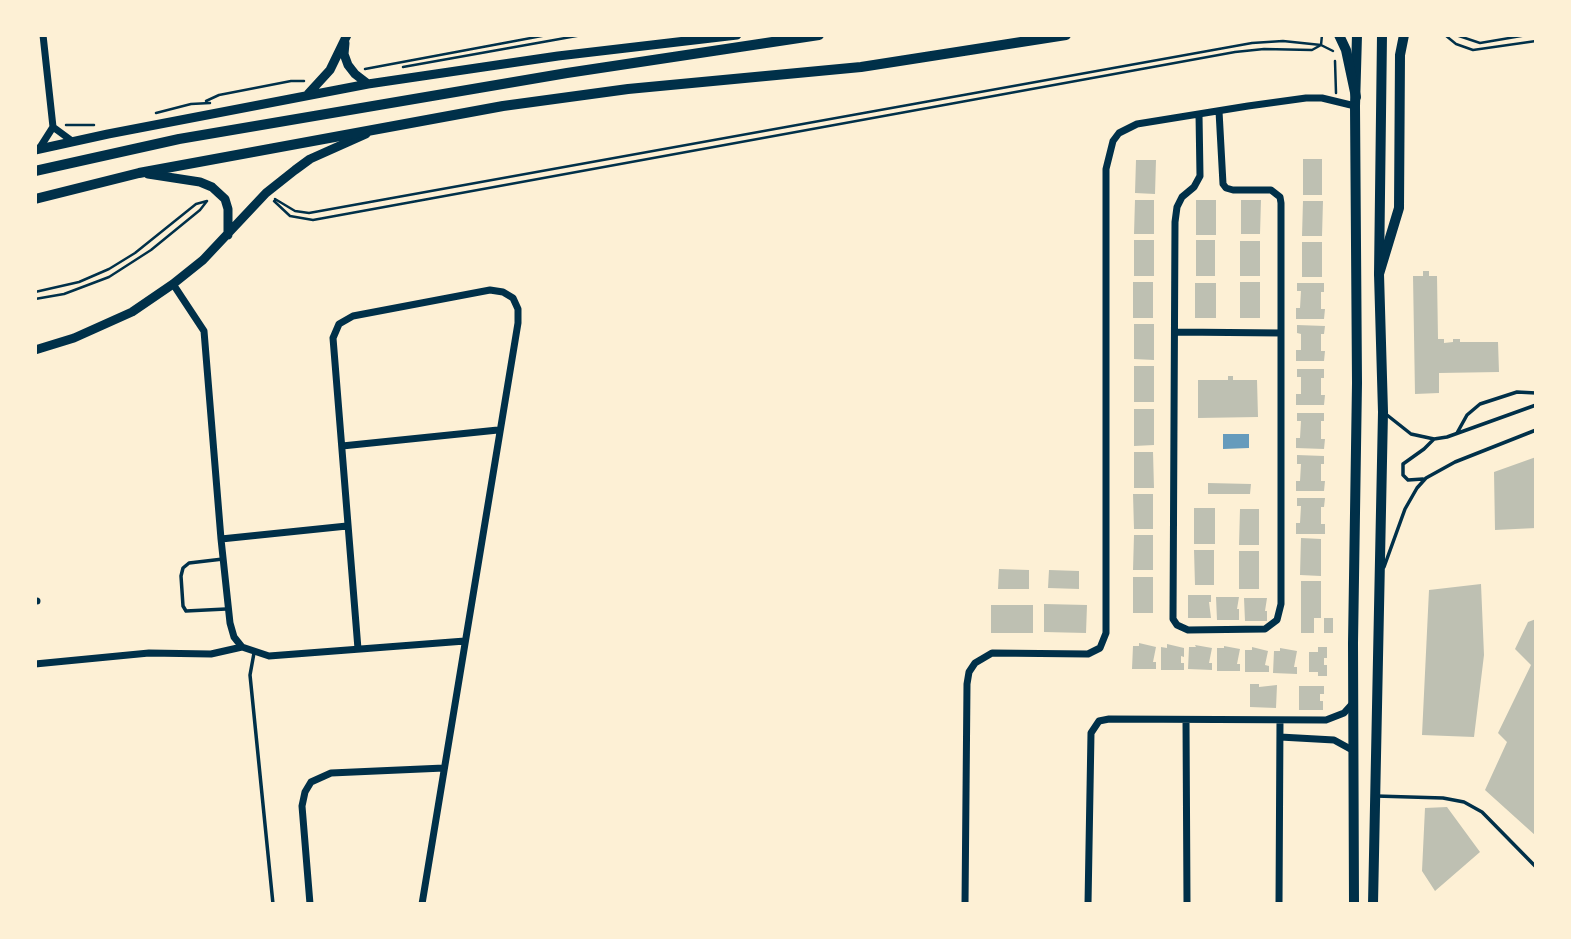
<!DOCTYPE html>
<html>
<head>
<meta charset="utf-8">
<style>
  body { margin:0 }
  #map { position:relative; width:1571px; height:939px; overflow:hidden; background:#fdf0d5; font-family:Barlow,sans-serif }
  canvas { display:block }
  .frame { position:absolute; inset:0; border:37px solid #fdf0d5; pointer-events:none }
</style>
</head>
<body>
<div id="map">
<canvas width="1571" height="939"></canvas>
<div class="frame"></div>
</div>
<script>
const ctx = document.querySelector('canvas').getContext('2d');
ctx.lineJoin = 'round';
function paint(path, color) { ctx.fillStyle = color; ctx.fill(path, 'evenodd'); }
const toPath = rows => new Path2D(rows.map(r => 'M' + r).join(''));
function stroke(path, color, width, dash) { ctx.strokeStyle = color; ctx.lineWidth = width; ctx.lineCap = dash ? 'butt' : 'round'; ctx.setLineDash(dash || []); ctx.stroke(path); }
const water = toPath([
  [1223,434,1249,434,1249,448,1223,449]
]);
const building = toPath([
  [1303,159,1322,159,1322,195,1303,195],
  [1136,160,1156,160,1155,194,1135,193],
  [1135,200,1154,200,1154,234,1134,234],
  [1196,200,1216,200,1216,235,1196,235],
  [1241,200,1261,200,1260,234,1241,234],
  [1303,201,1323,201,1322,236,1302,236],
  [1134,240,1154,240,1154,276,1134,276],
  [1196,240,1215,240,1215,276,1196,276],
  [1240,241,1260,241,1260,276,1240,276],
  [1302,242,1322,242,1322,277,1302,277],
  [1423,271,1429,271,1429,276,1437,276,1438,339,1444,339,1444,343,1453,342,1453,339,1460,339,1460,342,1498,342,1499,372,1439,373,1439,393,1415,394,1413,276,1423,276],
  [1133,282,1153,282,1153,318,1133,318],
  [1240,282,1260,282,1260,318,1240,318],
  [1195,283,1216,283,1216,318,1195,318],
  [1297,283,1324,283,1324,292,1321,292,1321,309,1325,309,1324,319,1296,319,1296,308,1300,308,1301,291,1297,291],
  [1134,324,1154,324,1154,360,1134,359],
  [1297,325,1325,326,1324,334,1321,334,1321,351,1325,351,1324,361,1296,361,1296,350,1301,350,1301,334,1297,333],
  [1134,366,1154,366,1154,402,1134,402],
  [1297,369,1324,369,1324,378,1321,378,1321,395,1325,395,1324,405,1296,405,1296,394,1301,394,1301,377,1297,377],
  [1228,376,1233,376,1233,380,1257,380,1258,417,1198,418,1198,380,1228,380],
  [1134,409,1154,409,1154,445,1134,446],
  [1297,413,1324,413,1324,421,1321,421,1321,439,1325,439,1324,449,1296,448,1296,438,1300,438,1301,421,1297,421],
  [1134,452,1153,452,1154,488,1134,488],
  [1297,455,1324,456,1324,464,1321,464,1321,481,1325,481,1324,491,1296,491,1296,481,1300,481,1301,464,1297,464],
  [1536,457,1536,528,1495,530,1494,472],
  [1208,483,1251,484,1250,494,1208,494],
  [1133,494,1153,494,1153,529,1134,529],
  [1297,498,1325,498,1324,507,1321,507,1321,524,1325,524,1325,534,1296,534,1296,523,1300,523,1301,506,1297,506],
  [1194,508,1215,508,1215,544,1194,544],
  [1240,509,1259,509,1259,545,1239,545],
  [1134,535,1153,535,1153,570,1133,570],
  [1301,538,1321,539,1321,576,1300,575],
  [1194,550,1214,550,1214,585,1195,585],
  [1239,551,1259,551,1259,589,1239,589],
  [999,569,1029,570,1029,589,998,589],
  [1049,570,1079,571,1079,589,1048,588],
  [1133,577,1153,577,1153,613,1133,613],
  [1301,581,1321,581,1321,618,1314,618,1314,633,1301,633],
  [1481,584,1484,655,1474,737,1422,735,1429,590],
  [1188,595,1211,595,1211,602,1209,602,1211,618,1188,618],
  [1216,597,1239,597,1237,609,1239,609,1239,620,1217,620],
  [1244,598,1267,598,1265,611,1267,611,1267,621,1245,621],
  [1044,604,1087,605,1086,633,1044,632],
  [991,605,1033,605,1033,633,991,633],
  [1324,618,1333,618,1333,633,1324,633],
  [1536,619,1536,836,1485,790,1507,742,1498,733,1531,665,1515,649,1528,622],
  [1139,643,1156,647,1153,662,1156,662,1156,669,1132,669,1133,646,1139,646],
  [1167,644,1184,648,1184,657,1181,656,1181,663,1184,663,1184,670,1161,670,1161,647,1167,648],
  [1195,645,1212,648,1209,663,1212,663,1212,670,1188,669,1189,647,1196,647],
  [1224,646,1240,649,1237,664,1240,664,1240,671,1217,671,1217,648,1224,648],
  [1252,647,1268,651,1265,665,1269,666,1269,672,1245,672,1245,650,1252,650],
  [1318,647,1327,647,1327,658,1324,658,1324,665,1327,665,1327,676,1318,676,1318,672,1309,672,1309,652,1318,652],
  [1280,648,1297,651,1294,667,1297,667,1297,674,1273,673,1274,651,1280,651],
  [1250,684,1259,684,1259,687,1277,685,1276,708,1250,707],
  [1299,686,1324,686,1324,694,1320,694,1320,701,1323,701,1323,710,1299,710],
  [1447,807,1480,852,1435,891,1422,871,1425,808]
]);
const path = toPath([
  [1445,35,1456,44,1473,50,1536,41],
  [1456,35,1480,43,1527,35],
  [1335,61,1336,93],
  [403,67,582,35],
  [365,69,547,35],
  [206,101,219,95,291,81,304,81],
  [156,113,191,104,210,103],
  [66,125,94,125],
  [275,199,295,211,309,213,1252,43,1283,41,1321,45,1322,35],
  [274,201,290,216,313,220,1235,52,1264,49,1312,50,1321,45,1333,51],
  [35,292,79,282,109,269,135,253,196,204,207,201],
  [35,299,64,294,109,277,151,250,200,210,207,201]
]);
const service = toPath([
  [1387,415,1411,434,1434,439,1447,437,1536,405],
  [1457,433,1467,415,1480,404,1517,392,1536,393],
  [1423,479,1408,480,1403,475,1403,464,1424,449,1434,439],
  [223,559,189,563,183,568,181,576,183,606,186,611,226,609],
  [1384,567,1405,509,1417,488,1426,478,1455,462,1536,430],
  [254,653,250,675,273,904],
  [1376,796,1443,798,1464,802,1482,812,1536,867]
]);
const minor = toPath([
  [1199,114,1200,176,1194,187,1182,197,1177,207,1175,222,1173,619,1177,625,1188,630,1265,629,1277,620,1281,604,1281,203,1280,197,1271,190,1233,190,1226,188,1223,184,1219,111],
  [53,127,72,141],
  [39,149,53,127,43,35],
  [173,284,204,331,221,539,230,623,234,637,242,647,269,656,465,641],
  [1176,332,1281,333],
  [342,446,498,430],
  [221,539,347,526],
  [35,601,37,601],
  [358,649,333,338,339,324,353,316,490,290,503,292,513,298,518,309,518,323,422,904],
  [35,664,149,653,211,654,242,647],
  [1186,720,1187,904],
  [1280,737,1334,740,1354,751],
  [310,904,302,806,305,792,311,782,331,773,444,768],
  [965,904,967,684,969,672,975,663,992,653,1088,654,1100,648,1106,633,1106,169,1113,141,1119,133,1137,124,1248,106,1306,98,1322,98,1355,106],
  [1088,904,1091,733,1099,721,1109,719,1326,720,1344,713,1353,703],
  [1279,904,1280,720]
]);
const tertiary = toPath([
  [345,43,344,54,348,65,355,74,368,84],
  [308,94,330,70,347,35],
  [35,150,108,134,368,84,558,56,737,35],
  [148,174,200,182,212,187,225,199,228,209,228,235],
  [35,350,74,338,132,312,173,284,203,260,266,193,295,170,310,159,366,134]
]);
const secondary = toPath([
  [1354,904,1353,643,1357,383,1355,106,1357,35],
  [1373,904,1383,412,1379,274,1382,35]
]);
const primary = toPath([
  [1339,35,1346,50,1356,97],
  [35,171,179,139,567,73,819,35],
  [35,199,139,173,503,106,628,89,861,67,1066,35],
  [1379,274,1399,208,1400,55,1404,35]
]);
paint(water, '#669bbc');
paint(building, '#bec0b2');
stroke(path, '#003049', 2.5);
stroke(service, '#003049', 3.5);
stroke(minor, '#003049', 7);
stroke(tertiary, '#003049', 9);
stroke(secondary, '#003049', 10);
stroke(primary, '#003049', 10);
</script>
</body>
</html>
